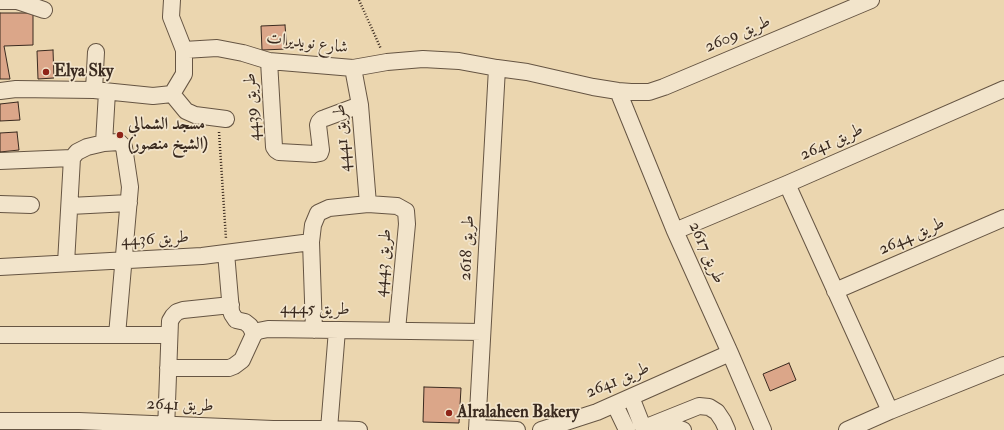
<!DOCTYPE html>
<html>
<head>
<meta charset="utf-8">
<style>
  body { margin:0 }
  canvas { display:block; background:#ebd6af }
</style>
</head>
<body>
<canvas width="1004" height="430"></canvas>
<script>
const ctx = document.querySelector('canvas').getContext('2d');
ctx.lineJoin = 'round';
function paint(path, color) { ctx.fillStyle = color; ctx.fill(path, 'evenodd'); }
const toPath = rows => new Path2D(rows.map(r => 'M' + r).join(''));
function stroke(path, color, width, dash) { ctx.strokeStyle = color; ctx.lineWidth = width; ctx.lineCap = dash ? 'butt' : 'round'; ctx.setLineDash(dash || []); ctx.stroke(path); }
function write(font, color, halo, rows, align = 'center') {
  ctx.font = font + ' "IM FELL Double Pica",Amiri,serif'; ctx.lineWidth = 3.5; ctx.setLineDash([]); ctx.textBaseline = 'middle'; ctx.strokeStyle = halo; ctx.fillStyle = color; for (const [text, x, y, turn = 0] of rows) {
    ctx.save(); ctx.translate(x, y); ctx.rotate((+turn || 0) * Math.PI / 180); ctx.textAlign = isNaN(turn) ? turn : align; if (halo) ctx.strokeText(text, 0, 0); ctx.fillText(text, 0, 0); ctx.restore();
  }
}
const building = toPath([
  [0,13,33,13,33,45,4,46,10,79,0,79,0,13],
  [285,25,287,49,262,50,261,26,285,25],
  [53,50,54,78,38,79,37,51,53,50],
  [18,102,20,120,0,121,0,104,18,102],
  [17,132,19,150,0,152,0,133,17,132],
  [789,363,796,380,770,391,763,374,789,363],
  [424,387,461,388,459,423,423,422,424,387]
]);
const path = toPath([
  [359,0,381,49],
  [219,132,226,239]
]);
const minor = toPath([
  [0,1,17,1,44,10],
  [184,50,217,48,243,53,269,61,353,68,387,62,423,59,459,61,497,68,527,72,593,87,618,91,631,92,649,92,664,87,871,0],
  [269,61,274,147,276,150,279,152,315,154,320,153,321,150,318,125,319,122,322,119,325,118,360,105],
  [353,68,360,105,368,204],
  [94,90,96,52],
  [0,91,16,89,94,90,153,96,172,94,184,74,184,50,171,17,172,0],
  [618,91,675,231,730,353,763,430],
  [107,92,104,143,119,142,124,147,130,187,117,335],
  [172,94,186,111,195,115,226,119],
  [0,161,72,158,77,152,87,147,104,143],
  [787,184,890,411],
  [0,204,31,205],
  [70,206,129,203],
  [675,231,787,184,1004,89],
  [226,253,231,311,232,314,236,320,245,322,250,326,254,334],
  [66,263,72,158],
  [0,267,202,256,311,242],
  [835,291,1004,218],
  [314,330,311,242,313,225,318,213,329,208,368,204,397,206,406,211,407,224,397,330],
  [0,335,169,335],
  [168,368,229,368,234,366,242,360,254,334,258,331,268,329,482,332],
  [631,397,644,430],
  [615,405,627,430],
  [0,421,79,421,273,429,329,429,359,430],
  [477,428,517,430],
  [644,428,699,406,709,407,717,412,723,421,727,430],
  [329,429,337,330],
  [166,430,170,321,173,316,177,312,183,310,231,305],
  [477,430,497,68],
  [541,430,597,412,730,353],
  [665,430,671,428,677,428,683,430],
  [847,430,890,411,1004,365]
]);
const markers = [
  [46,72,4,"#8f2418"],
  [120,135,4,"#8f2418"],
  [449,413,4,"#8f2418"]
];
const streetNames = [
  ["طريق 2609",738,35,-23],
  ["شارع نويديرات",307,44,7],
  ["طريق 4439",253,107,-94],
  ["طريق 4441",343,138,-95],
  ["طريق 2641",832,143,-24],
  ["طريق 2644",912,237,-24],
  ["طريق 4436",155,240,-3],
  ["طريق 2618",468,248,-87],
  ["طريق 2617",706,253,66],
  ["طريق 4443",384,263,-85],
  ["طريق 4445",315,310,1],
  ["طريق 2641",618,381,-23],
  ["طريق 2641",180,406,2]
];
const poiNames = [
  ["Elya Sky",54,72],
  ["مسجد الشمالي",128,125],
  ["(الشيخ منصور)",128,145],
  ["Alralaheen Bakery",457,413]
];
paint(building, '#dba689');
stroke(building, '#3a2a1f', 1);
stroke(minor, '#665543', 18);
stroke(path, '#3a2a1f', 2.5, [1, 2]);
stroke(minor, '#f2e4cb', 16);
for (const [x, y, r, color] of markers) { const dot = new Path2D(); dot.arc(x, y, r, 0, 2 * Math.PI); ctx.fillStyle = color; ctx.fill(dot); stroke(dot, '#f2e4cb', 1.5); }
write('17px', '#3a2a1f', '#f2e4cb', streetNames);
write('bold 17px', '#3a2a1f', '#f2e4cb', poiNames, 'left');
</script>
</body>
</html>
